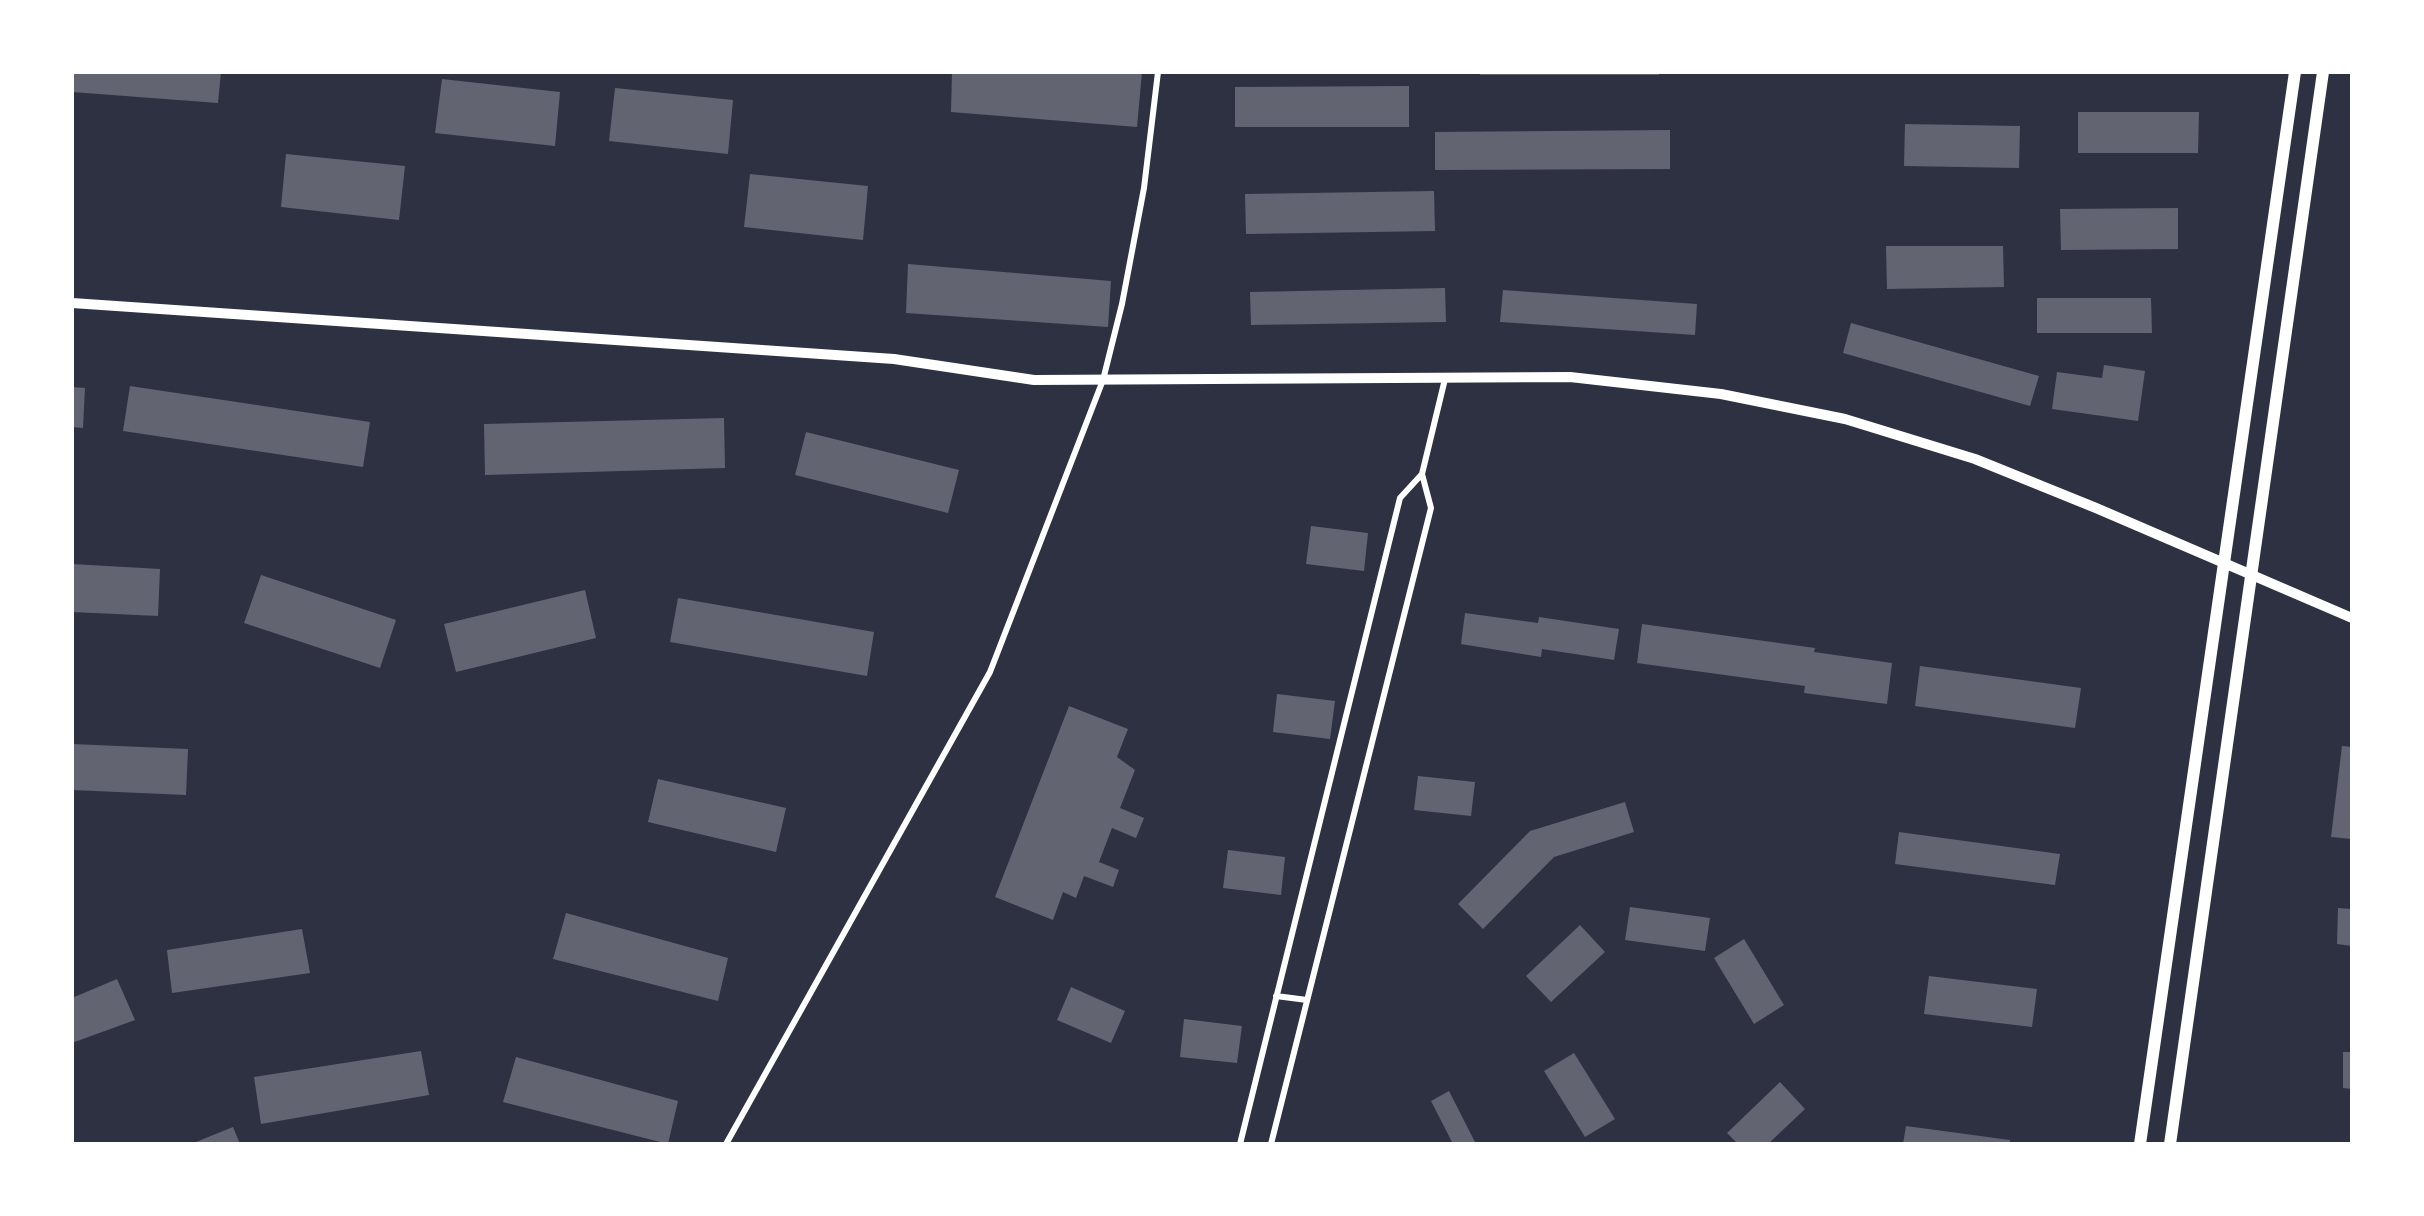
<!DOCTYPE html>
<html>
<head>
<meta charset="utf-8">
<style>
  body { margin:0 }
  #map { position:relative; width:2424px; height:1216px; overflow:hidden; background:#2d3142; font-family:Raleway,sans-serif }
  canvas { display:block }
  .frame { position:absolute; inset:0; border:74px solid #fff; pointer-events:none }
</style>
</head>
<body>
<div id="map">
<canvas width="2424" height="1216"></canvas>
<div class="frame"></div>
</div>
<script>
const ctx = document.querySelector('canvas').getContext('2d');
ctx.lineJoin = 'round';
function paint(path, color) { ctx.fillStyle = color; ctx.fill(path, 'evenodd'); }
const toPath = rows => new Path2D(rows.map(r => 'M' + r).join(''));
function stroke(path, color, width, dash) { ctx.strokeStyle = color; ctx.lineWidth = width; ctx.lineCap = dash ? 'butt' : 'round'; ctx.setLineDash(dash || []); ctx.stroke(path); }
const building = toPath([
  [72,72,221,72,218,103,72,92],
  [952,72,1142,72,1137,127,951,112],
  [1480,72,1659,72,1659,75,1480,75],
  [442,79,560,92,555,146,435,133],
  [1409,86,1409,127,1235,127,1235,87],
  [615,88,733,100,728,154,609,141],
  [2078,112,2199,112,2198,153,2078,153],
  [1905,124,2020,126,2019,168,1904,166],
  [1670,130,1670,169,1435,170,1435,132],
  [286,154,405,166,399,220,281,207],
  [750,174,868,186,863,240,744,227],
  [1434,191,1435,231,1246,234,1245,194],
  [2178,208,2178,249,2061,250,2060,209],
  [1886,246,2003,246,2004,287,1887,289],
  [908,264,1111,281,1108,327,906,313],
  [1445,288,1446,322,1251,325,1250,292],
  [1503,290,1697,304,1695,335,1500,322],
  [2037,298,2151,298,2152,333,2037,333],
  [1851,323,2039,376,2030,406,1843,353],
  [2104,365,2145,371,2138,421,2052,409,2057,372,2102,378],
  [130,386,370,422,363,467,123,431],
  [72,387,85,388,83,428,72,427],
  [724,418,725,468,485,475,484,424],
  [806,432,959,470,948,513,795,475],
  [1311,526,1368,533,1364,571,1306,564],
  [72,564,160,569,158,616,72,612],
  [261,575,396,620,380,668,244,623],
  [585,590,596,638,456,672,444,624],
  [678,598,874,632,867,676,670,642],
  [1465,613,1538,623,1539,617,1619,629,1614,660,1542,649,1541,657,1461,644],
  [1642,624,1815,648,1814,652,1892,663,1887,704,1804,693,1805,686,1637,663],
  [1920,666,2081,688,2075,728,1915,706],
  [1277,694,1335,701,1330,739,1273,732],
  [1069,706,1128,729,1117,757,1135,770,1120,808,1144,818,1136,838,1112,828,1099,862,1119,870,1113,887,1084,876,1076,898,1063,892,1053,920,995,897],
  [72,744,188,749,186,795,72,790],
  [2342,746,2352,747,2352,839,2331,837],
  [1418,776,1475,782,1471,816,1414,810],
  [658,779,786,808,776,852,648,822],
  [1625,802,1634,832,1554,857,1483,929,1458,904,1530,831],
  [1899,832,2060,854,2055,885,1895,864],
  [1228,850,1285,857,1281,895,1223,888],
  [1630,907,1710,918,1705,951,1625,940],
  [2338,908,2352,909,2352,946,2337,944],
  [566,913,728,958,718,1001,553,959],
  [1580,925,1605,952,1551,1002,1526,976],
  [302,929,310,973,172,993,167,950],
  [1744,939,1784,1005,1754,1024,1714,958],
  [1929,976,2037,989,2032,1027,1924,1014],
  [117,979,135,1020,72,1043,72,998],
  [1071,987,1125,1011,1111,1043,1057,1020],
  [1184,1019,1242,1026,1237,1063,1180,1057],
  [421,1051,429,1095,261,1124,254,1077],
  [2343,1052,2352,1052,2352,1089,2343,1088],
  [1574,1053,1615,1119,1585,1137,1544,1071],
  [516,1057,678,1101,668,1144,503,1102],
  [1780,1082,1805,1109,1768,1144,1738,1144,1727,1133],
  [1449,1091,1476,1144,1453,1144,1431,1101],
  [1906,1126,2010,1140,2010,1144,1903,1144],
  [233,1127,240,1144,191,1144]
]);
const minor = toPath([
  [1276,996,1307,1000],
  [726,1144,990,672,1103,380,1122,304,1144,188,1158,72],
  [1240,1144,1400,498,1422,474,1445,379],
  [1271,1144,1431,508,1422,474]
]);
const tertiary = toPath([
  [72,303,894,359,1034,380,1570,377,1721,394,1845,419,1975,459,2096,508,2352,618]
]);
const secondary = toPath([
  [2140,1144,2295,72],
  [2170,1144,2323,72]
]);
paint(building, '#626471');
stroke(minor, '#fff', 6);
stroke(tertiary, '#fff', 10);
stroke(secondary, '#fff', 12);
</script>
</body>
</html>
